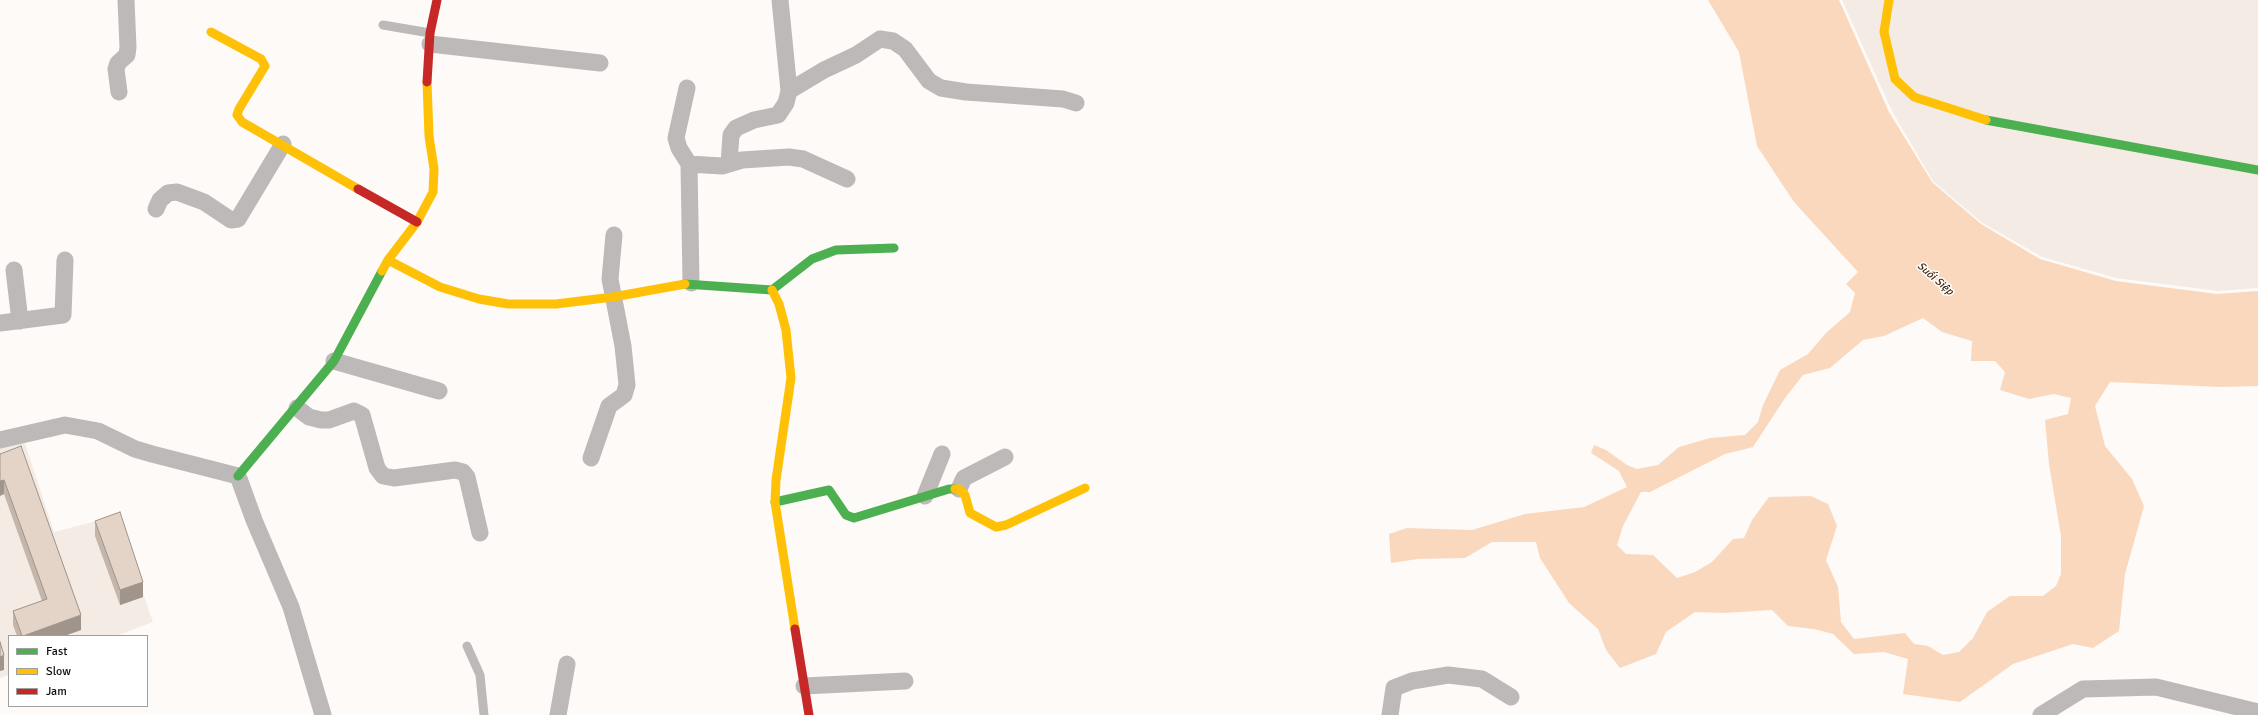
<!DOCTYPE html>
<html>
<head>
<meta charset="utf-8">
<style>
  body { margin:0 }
  #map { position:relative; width:2258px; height:715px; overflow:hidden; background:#fdfaf8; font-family:Signika,sans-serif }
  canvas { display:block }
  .legend { position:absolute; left:8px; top:635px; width:140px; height:72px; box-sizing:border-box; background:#fff; border:1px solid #a09f9f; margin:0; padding:5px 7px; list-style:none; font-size:12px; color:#12100f }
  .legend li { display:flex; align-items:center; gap:8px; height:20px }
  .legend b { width:20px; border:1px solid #a09f9f }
</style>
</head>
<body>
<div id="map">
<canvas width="2258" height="715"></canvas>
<ul class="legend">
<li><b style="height:5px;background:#4caf50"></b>Fast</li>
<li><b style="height:5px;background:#ffc107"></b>Slow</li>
<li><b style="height:5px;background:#c62828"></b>Jam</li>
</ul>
</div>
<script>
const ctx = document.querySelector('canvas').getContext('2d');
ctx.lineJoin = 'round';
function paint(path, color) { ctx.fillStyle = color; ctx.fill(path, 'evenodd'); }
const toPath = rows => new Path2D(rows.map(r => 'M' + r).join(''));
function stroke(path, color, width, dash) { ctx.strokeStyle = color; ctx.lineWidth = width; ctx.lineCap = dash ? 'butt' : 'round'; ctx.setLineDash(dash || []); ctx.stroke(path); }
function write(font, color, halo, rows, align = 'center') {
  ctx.font = font + ' Signika,sans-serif'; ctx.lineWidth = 3; ctx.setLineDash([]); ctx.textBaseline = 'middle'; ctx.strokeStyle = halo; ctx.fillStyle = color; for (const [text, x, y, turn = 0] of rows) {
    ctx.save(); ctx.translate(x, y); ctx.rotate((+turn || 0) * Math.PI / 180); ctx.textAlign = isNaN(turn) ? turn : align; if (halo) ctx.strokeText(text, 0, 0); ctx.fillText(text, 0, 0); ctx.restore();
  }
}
const built = toPath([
  [1842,0,2258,0,2258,288,2218,291,2116,278,2042,257,1981,222,1933,181,1892,111],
  [24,440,54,532,116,516,153,622,116,636,9,636,9,675,0,678,0,445]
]);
const water = toPath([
  [1708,0,1839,0,1889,112,1932,182,1981,224,2040,259,2116,281,2217,294,2258,291,2258,386,2222,387,2110,382,2095,406,2105,446,2132,479,2144,506,2125,574,2119,631,2093,648,2073,644,2013,664,1960,702,1903,694,1908,659,1884,652,1854,654,1833,634,1814,629,1788,626,1772,610,1723,613,1695,612,1666,632,1656,654,1620,668,1606,650,1598,629,1569,603,1540,558,1536,542,1492,542,1465,558,1418,559,1391,563,1389,534,1407,528,1472,530,1525,514,1584,507,1627,487,1619,471,1591,453,1594,445,1606,450,1627,465,1637,469,1658,465,1679,447,1710,438,1745,435,1758,422,1763,405,1780,370,1808,354,1826,333,1850,312,1855,293,1846,284,1858,272,1794,202,1757,146,1739,52],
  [1923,318,1942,332,1972,341,1971,361,1995,361,2005,372,2000,390,2029,399,2054,394,2071,398,2068,414,2045,420,2049,464,2061,536,2061,574,2056,586,2043,596,2010,596,1987,612,1973,638,1959,652,1943,655,1928,646,1914,644,1905,633,1854,639,1841,622,1838,587,1826,560,1837,526,1828,504,1811,496,1769,497,1752,520,1744,538,1733,539,1712,562,1695,572,1677,578,1653,555,1626,554,1617,545,1623,526,1641,492,1650,492,1725,454,1753,447,1785,398,1803,375,1830,368,1863,340,1884,336]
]);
const lane = toPath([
  [383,25,430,33],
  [467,646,480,675,484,715]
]);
const street = toPath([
  [430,44,600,63],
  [687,88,676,138,679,148,689,164,691,283],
  [789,91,824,70,856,55,880,39,893,41,905,49,929,81,941,88,966,92,1063,99,1076,103],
  [119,92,116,69,118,63,127,55,128,47,126,0],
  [729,163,731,135,736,128,754,120,778,115,786,103,789,91,780,0],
  [689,164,722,166,742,160,789,157,803,159,847,179],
  [156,209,160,200,168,193,177,192,204,202,231,220,238,219,283,144],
  [14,270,20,321],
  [0,323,63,315,65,260],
  [334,361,439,391],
  [297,408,309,417,321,420,329,420,354,411,362,415,377,468,383,476,394,478,455,470,463,472,467,477,480,533],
  [0,440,65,425,98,431,135,449,152,454,238,476,254,520,291,607,323,715],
  [591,458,609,406,624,395,627,385,623,346,610,279,614,235],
  [959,489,964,478,1005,457],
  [925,496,942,454],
  [804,686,905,681],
  [558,715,567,664],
  [1390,715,1394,688,1412,681,1448,675,1482,679,1511,697],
  [2041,715,2083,689,2156,687,2258,712]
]);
const fast = toPath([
  [1986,120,2258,170],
  [685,284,772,290,812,259,836,250,894,248],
  [238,476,334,361,382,271],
  [775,502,829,490,846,515,854,518,949,489,955,489]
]);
const slow = toPath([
  [1889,0,1884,32,1895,79,1914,97,1986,120],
  [211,32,261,59,265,66,239,109,237,115,242,122,358,189],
  [388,260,440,287,479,299,508,304,556,304,613,297,685,284],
  [382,271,388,260,417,222,433,192,434,169,429,136,427,82],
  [772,290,779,304,786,330,791,378,776,480,775,502,795,629],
  [955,489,959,489,965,495,970,513,996,527,1006,525,1085,488]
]);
const jam = toPath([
  [427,82,430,33,437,0],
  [358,189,417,222],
  [795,629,809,715]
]);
const wall = toPath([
  [0,454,81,630,64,636,17,636,13,625,13,611,42,601,4,494],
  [95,521,143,597,120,605,95,536]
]);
const shadedWall = toPath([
  [4,480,4,494,0,496,0,481],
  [143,582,143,597,120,605,120,590],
  [81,615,81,630,64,636,23,636],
  [4,655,4,670,0,671,0,657]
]);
const building = toPath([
  [21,446,81,615,23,636,22,636,13,611,47,599,4,480,0,481,0,454,21,446],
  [120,512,143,582,120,590,95,521,120,512],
  [0,642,4,655,0,657,0,642]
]);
const waterNames = [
  ["Suối Siệp",1935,279,41]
];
paint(built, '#f4ebe5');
paint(water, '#fad8be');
stroke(lane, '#bcb9b8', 9);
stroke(street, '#bcb9b8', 17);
stroke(fast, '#4caf50', 9);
stroke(slow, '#ffc107', 9);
stroke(jam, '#c62828', 9);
paint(wall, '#c4b6ab');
paint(shadedWall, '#a0948b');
paint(building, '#e4d4c7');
stroke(building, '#a0948b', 1);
write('italic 11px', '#422408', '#fff', waterNames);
</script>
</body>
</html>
